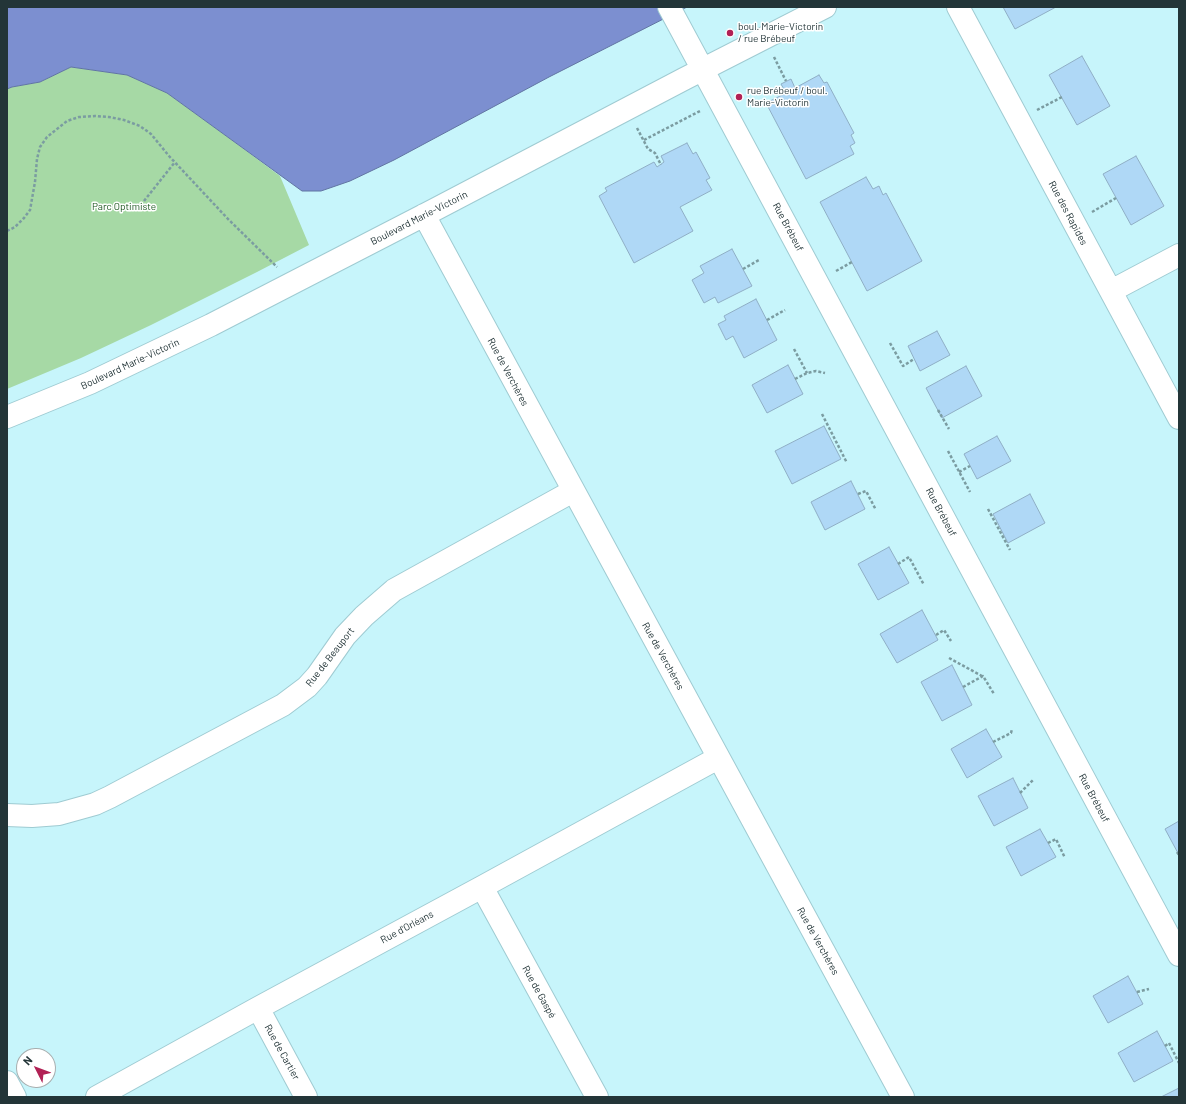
<!DOCTYPE html>
<html>
<head>
<meta charset="utf-8">
<style>
  body { margin:0 }
  #map { position:relative; width:1186px; height:1104px; overflow:hidden; background:#c7f5fb; font-family:Barlow,sans-serif }
  canvas { display:block }
  .frame { position:absolute; inset:0; border:8px solid #233538; pointer-events:none }
  .north { position:absolute; left:16px; top:1048px; width:40px; height:40px; box-sizing:border-box; background:#fff; border:1px solid #a7aeaf; border-radius:50%; rotate:312deg; font-size:11px; font-weight:700; line-height:16px; text-align:center; color:#233538 }
  .north::after { content:''; display:block; margin:auto; width:14px; height:18px; background:#b12155; clip-path:polygon(50% 0,100% 100%,50% 72%,0 100%) }
</style>
</head>
<body>
<div id="map">
<canvas width="1186" height="1104"></canvas>
<div class="frame"></div>
<div class="north">N</div>
</div>
<script>
const ctx = document.querySelector('canvas').getContext('2d');
ctx.lineJoin = 'round';
function paint(path, color) { ctx.fillStyle = color; ctx.fill(path, 'evenodd'); }
const toPath = rows => new Path2D(rows.map(r => 'M' + r).join(''));
function stroke(path, color, width, dash) { ctx.strokeStyle = color; ctx.lineWidth = width; ctx.lineCap = dash ? 'butt' : 'round'; ctx.setLineDash(dash || []); ctx.stroke(path); }
function write(font, color, halo, rows, align = 'center') {
  ctx.font = font + ' Barlow,sans-serif'; ctx.lineWidth = 3; ctx.setLineDash([]); ctx.textBaseline = 'middle'; ctx.strokeStyle = halo; ctx.fillStyle = color; for (const [text, x, y, turn = 0] of rows) {
    ctx.save(); ctx.translate(x, y); ctx.rotate((+turn || 0) * Math.PI / 180); ctx.textAlign = isNaN(turn) ? turn : align; if (halo) ctx.strokeText(text, 0, 0); ctx.fillText(text, 0, 0); ctx.restore();
  }
}
const green = toPath([
  [71,67,127,75,167,93,233,141,280,176,309,245,257,272,151,325,81,358,7,389,7,89,12,87,40,82]
]);
const water = toPath([
  [7,7,687,7,549,77,394,160,350,181,321,191,302,191,167,93,127,75,71,67,40,82,12,87,7,89,7,7]
]);
const building = toPath([
  [1003,7,1056,7,1015,29,1003,7],
  [1082,56,1110,106,1077,125,1049,75,1082,56],
  [819,75,824,83,827,82,854,133,851,135,855,143,850,146,854,154,806,179,766,103,786,93,781,84,791,79,795,88,819,75],
  [687,143,693,154,696,152,710,178,706,180,712,190,680,207,693,231,634,263,599,196,607,191,605,188,654,162,657,167,664,162,661,156,687,143],
  [1136,156,1164,206,1131,225,1103,174,1136,156],
  [866,177,873,189,879,186,883,195,886,193,922,261,867,291,820,202,866,177],
  [732,249,752,286,718,303,715,297,704,303,692,280,704,273,700,266,732,249],
  [756,299,777,340,744,358,733,336,726,340,718,324,726,320,724,316,756,299],
  [937,331,950,355,920,371,908,346,937,331],
  [788,365,803,394,767,413,752,385,788,365],
  [966,366,982,396,942,418,926,388,966,366],
  [824,426,841,459,792,484,775,451,824,426],
  [997,436,1011,461,977,479,964,454,997,436],
  [851,481,865,509,825,530,811,502,851,481],
  [1030,494,1045,523,1008,543,993,514,1030,494],
  [889,547,909,583,878,600,858,564,889,547],
  [922,610,938,640,897,663,880,634,922,610],
  [952,665,972,705,942,721,921,682,952,665],
  [986,729,1002,757,967,778,951,749,986,729],
  [1013,778,1028,808,994,826,978,796,1013,778],
  [1179,821,1179,855,1165,829,1179,821],
  [1040,829,1056,857,1021,876,1006,847,1040,829],
  [1128,976,1143,1004,1108,1023,1093,996,1128,976],
  [1157,1031,1173,1061,1134,1082,1118,1053,1157,1031],
  [1179,1088,1179,1097,1161,1097,1179,1088]
]);
const path = toPath([
  [774,57,786,81],
  [1037,110,1062,97],
  [637,128,648,149,655,153,661,165],
  [644,140,700,111],
  [144,201,175,162],
  [1092,212,1116,198],
  [7,231,15,227,24,218,30,210,35,182,37,159,40,147,47,137,67,121,79,117,95,116,109,117,124,120,140,126,151,134,169,156,228,219,277,267],
  [743,269,759,260],
  [836,271,852,262],
  [767,320,785,310],
  [890,343,903,366,914,359],
  [794,349,807,373],
  [795,379,807,373,816,371,825,373],
  [938,410,949,429],
  [822,414,847,463],
  [948,451,970,492],
  [959,472,970,466],
  [858,494,866,491,876,510],
  [988,509,1010,550],
  [898,564,909,557,924,585],
  [936,635,944,630,951,641],
  [949,658,982,676],
  [963,687,983,676,994,694],
  [993,742,1011,733,1012,729],
  [1020,793,1034,779],
  [1048,843,1056,839,1065,858],
  [1177,852,1179,855],
  [1137,992,1149,989],
  [1165,1046,1169,1043,1179,1063]
]);
const minor = toPath([
  [669,7,1179,955],
  [958,7,1179,418],
  [424,215,903,1097],
  [1111,291,1179,255],
  [7,417,90,383,211,325,434,210,684,79,825,7],
  [7,815,32,816,59,814,95,804,110,797,283,705,307,687,317,676,345,636,364,616,394,590,573,491],
  [482,887,597,1097],
  [258,1008,306,1097],
  [7,1082,15,1097],
  [97,1097,258,1008,482,887,718,758]
]);
const markers = [
  [730,33,4,"#b12155"],
  [739,97,4,"#b12155"]
];
const poiNames = [
  ["boul. Marie-Victorin",738,27],
  ["/ rue Brébeuf",738,39],
  ["rue Brébeuf / boul.",747,91],
  ["Marie-Victorin",747,103]
];
const parkNames = [
  ["Parc Optimiste",124,207]
];
const streetNames = [
  ["Rue des Rapides",1068,213,62],
  ["Boulevard Marie-Victorin",419,218,-27],
  ["Rue Brébeuf",788,227,62],
  ["Boulevard Marie-Victorin",130,364,-25],
  ["Rue de Verchères",508,372,62],
  ["Rue Brébeuf",941,512,62],
  ["Rue de Verchères",663,656,61],
  ["Rue de Beauport",330,657,-52],
  ["Rue Brébeuf",1094,798,62],
  ["Rue d'Orléans",407,927,-28],
  ["Rue de Verchères",818,941,61],
  ["Rue de Gaspé",539,992,61],
  ["Rue de Cartier",282,1052,61]
];
paint(green, '#a6d9a5');
paint(water, '#7c8fd0');
stroke(water, '#6174a2', 1);
paint(building, '#afd8f6');
stroke(building, '#8faec5', 1);
stroke(minor, '#9fcbd2', 24);
stroke(path, '#7b9ca1', 2.5, [3, 2]);
stroke(minor, '#fff', 22);
for (const [x, y, r, color] of markers) { const dot = new Path2D(); dot.arc(x, y, r, 0, 2 * Math.PI); ctx.fillStyle = color; ctx.fill(dot); stroke(dot, '#fff', 1.5); }
write('10px', '#233538', '#fff', poiNames, 'left');
write('10px', '#1a551e', '#fff', parkNames);
write('10px', '#233538', '#fff', streetNames);
</script>
</body>
</html>
